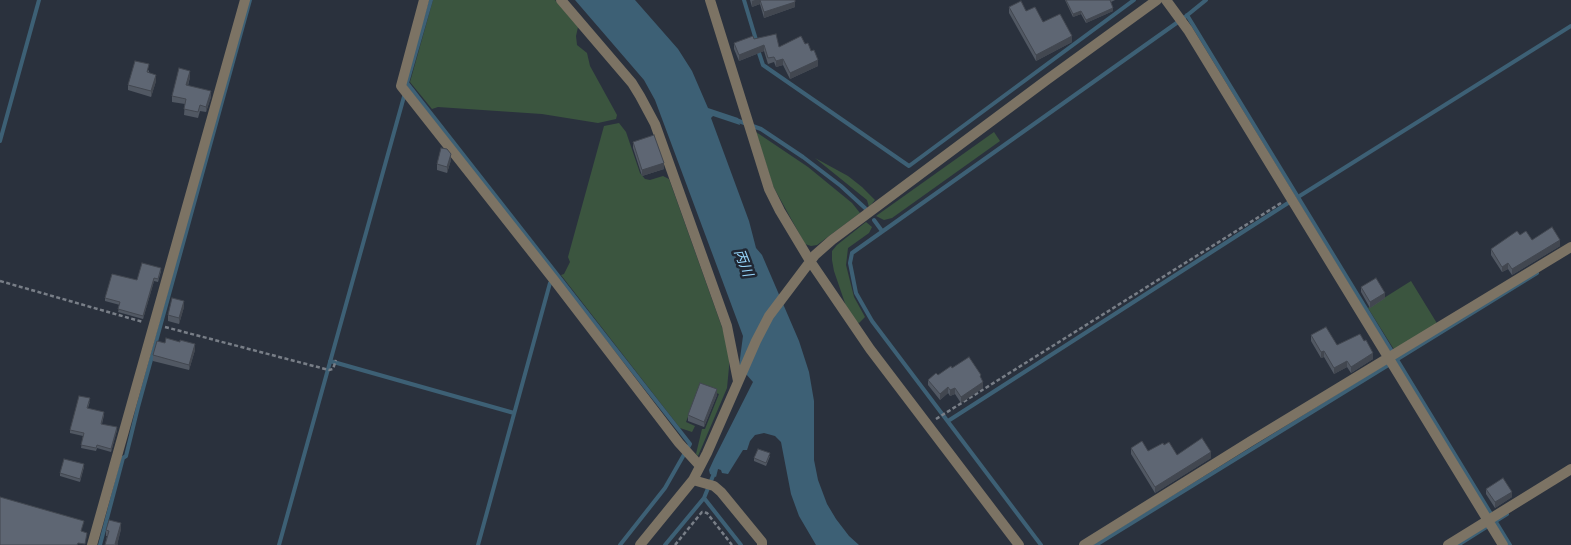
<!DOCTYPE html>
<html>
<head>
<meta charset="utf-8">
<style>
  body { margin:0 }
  canvas { display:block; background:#2a313d }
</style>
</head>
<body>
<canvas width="1571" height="545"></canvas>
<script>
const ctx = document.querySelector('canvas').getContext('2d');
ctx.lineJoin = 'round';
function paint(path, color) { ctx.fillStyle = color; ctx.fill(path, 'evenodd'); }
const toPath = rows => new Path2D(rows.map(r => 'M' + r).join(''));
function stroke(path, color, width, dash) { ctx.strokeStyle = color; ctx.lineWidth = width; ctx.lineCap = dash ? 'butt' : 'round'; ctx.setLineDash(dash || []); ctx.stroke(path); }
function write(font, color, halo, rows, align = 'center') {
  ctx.font = font + ' "PT Sans Narrow","Noto Sans JP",sans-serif'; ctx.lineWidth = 5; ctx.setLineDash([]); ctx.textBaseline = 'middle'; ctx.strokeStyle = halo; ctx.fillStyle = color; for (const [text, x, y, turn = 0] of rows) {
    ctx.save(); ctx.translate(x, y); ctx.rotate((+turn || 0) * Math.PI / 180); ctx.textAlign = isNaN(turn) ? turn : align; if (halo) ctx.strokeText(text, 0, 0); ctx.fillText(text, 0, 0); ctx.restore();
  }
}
const green = toPath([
  [433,0,555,0,578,27,576,36,577,45,587,53,590,66,617,115,616,119,598,123,542,114,438,107,432,109,410,82],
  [619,123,626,132,640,173,645,179,650,180,663,176,669,179,729,347,729,367,727,388,698,456,696,454,702,429,705,429,719,394,699,387,686,422,695,426,692,432,680,428,561,275,564,274,570,262,568,257,604,126],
  [756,132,808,167,852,203,860,213,817,245,811,246,805,244,773,186],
  [994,132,1000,141,892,218,884,220,876,216],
  [815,158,848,176,862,187,875,200,869,207,867,200],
  [866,222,872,227,869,233,848,248,846,265,854,297,865,317,859,323,856,322,847,309,834,271,832,260,832,251,837,245],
  [1411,281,1438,325,1395,351,1368,308]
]);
const water = toPath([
  [575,0,635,0,678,49,692,71,708,108,738,118,740,125,713,116,711,118,749,221,756,248,762,255,799,341,809,372,814,401,814,460,818,480,827,504,836,519,849,536,859,545,816,545,799,516,791,494,781,442,775,436,764,433,755,435,750,441,747,450,743,450,728,474,722,473,721,470,718,469,716,477,710,474,709,470,714,459,753,382,739,366,743,336,655,100,644,80]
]);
const stream = toPath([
  [431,0,407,83,690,444,665,488,620,545],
  [744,0,757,43],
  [1187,15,1510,545],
  [758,50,763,65,909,166,1134,0],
  [736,120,761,129,803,157,841,186,865,208],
  [0,141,39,0],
  [1298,197,1571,26],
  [874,220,882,231],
  [1396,360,1537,273],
  [330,361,514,413],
  [948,421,1288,203],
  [704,498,741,545],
  [100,545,123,458,126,456,138,407,250,0],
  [279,545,405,93],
  [478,545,550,283],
  [665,545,704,498,715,471],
  [1041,545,872,321,856,293,850,263,852,253,1185,17,1206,0],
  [1096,545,1390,364],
  [1458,545,1507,514]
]);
const path = toPath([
  [0,281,143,322],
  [165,327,329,370,333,369,336,360],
  [936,419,1281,203],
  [675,545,702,512,707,513,732,545]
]);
const street = toPath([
  [424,0,401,86,554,280,679,443,700,466],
  [561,0,632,83,640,96,655,124,727,326,738,381],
  [710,0,769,189,780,211,810,261,870,349,1019,545],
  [1166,0,1188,30,1503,545],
  [693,480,714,486,721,492,762,542,762,545],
  [92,545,245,0],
  [640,545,693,480,707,453,756,341,769,316,815,255,832,240,1048,79,1157,0],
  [1084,545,1251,441,1571,247],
  [1448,545,1571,469]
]);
const wall = toPath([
  [750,0,795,0,795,7,764,18,760,4,752,7],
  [1065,0,1115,0,1111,2,1113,11,1086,23,1081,14,1073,17],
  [1009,7,1026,11,1072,42,1036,61,1009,13],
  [754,39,779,47,805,44,818,66,790,79,783,65,776,67,774,62,768,64,764,51,739,61,734,49,734,43],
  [149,70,149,73,156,81,151,97,128,90,128,85],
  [190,77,188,86,211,97,206,112,200,111,198,118,184,115,185,104,172,102,172,96],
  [633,142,664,169,642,176,633,148],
  [451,160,447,173,437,170,437,164],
  [1520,235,1532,240,1560,246,1512,275,1508,269,1502,272,1491,255,1491,249],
  [161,271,158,282,154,281,143,319,118,312,120,305,105,301,105,298,137,280],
  [1361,287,1385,298,1370,308,1361,292],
  [184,307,179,324,168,321,168,315],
  [1311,335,1337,345,1373,359,1351,373,1347,367,1334,374,1324,357,1321,358,1311,341],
  [195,350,189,370,153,361,153,355],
  [952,368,981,378,983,388,961,403,955,394,950,396,948,393,940,400,928,385,928,380],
  [717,395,704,427,688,421,688,415],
  [90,401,88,408,104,415,102,424,117,430,111,452,97,448,96,451,81,448,83,436,70,433,70,430],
  [1164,445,1177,455,1211,458,1155,493,1131,454,1131,448,1148,451],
  [770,456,766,466,754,461,754,458],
  [84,467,80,482,60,476,60,473],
  [1486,489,1512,497,1495,508,1486,494],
  [121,529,117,545,105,545,107,536,106,536,106,530]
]);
const shadedWall = toPath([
  [755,0,760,0,760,4,752,7,752,1],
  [795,2,795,7,764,18,764,12],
  [1113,8,1113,11,1086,23,1086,20],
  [1081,11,1081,14,1073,17,1073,14],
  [1072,36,1072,42,1036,61,1036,55],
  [764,45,764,51,739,61,739,55],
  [783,59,783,65,776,67,776,61],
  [818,60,818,66,790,79,790,73],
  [190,71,190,77,186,91,186,85],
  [156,75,156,81,151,97,151,91],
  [211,91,211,97,206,112,206,107],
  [451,154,451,160,447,173,447,167],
  [664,163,664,169,642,176,642,170],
  [1560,240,1560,246,1512,275,1512,269],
  [1508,263,1508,269,1502,272,1502,267],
  [154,278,154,281,143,319,143,316],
  [1385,293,1385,298,1370,308,1370,302],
  [184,301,184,307,179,324,179,318],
  [195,344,195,350,189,370,189,365],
  [1324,351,1324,357,1321,358,1321,352],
  [1373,353,1373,359,1351,373,1351,367],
  [1347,361,1347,367,1334,374,1334,368],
  [983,382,983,388,961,403,961,397],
  [948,387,948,393,940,400,940,394],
  [955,388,955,394,950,396,950,390],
  [717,389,717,395,704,427,704,422],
  [117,427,117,430,111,452,111,449],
  [1211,452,1211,458,1155,493,1155,487],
  [1512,492,1512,497,1495,508,1495,502],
  [121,523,121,529,117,545,115,545]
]);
const building = toPath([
  [760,0,795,0,795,2,764,12,760,0],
  [1066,0,1110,0,1113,8,1086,20,1081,11,1073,14,1066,0],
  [1021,1,1026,11,1035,7,1043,22,1060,14,1072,36,1036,55,1009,7,1021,1],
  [776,34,779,47,801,36,805,44,808,43,811,51,814,50,818,60,790,73,783,59,776,61,774,57,768,58,764,45,739,55,734,43,753,36,754,39,776,34],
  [135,61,149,64,147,72,156,75,151,91,128,85,135,61],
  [179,68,190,71,186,85,211,91,206,107,200,105,198,112,184,109,186,99,172,96,179,68],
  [654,135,664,163,642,170,633,142,654,135],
  [441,148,447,149,451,154,447,167,437,164,441,148],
  [1552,227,1560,240,1512,269,1508,263,1502,267,1491,249,1517,231,1520,235,1526,231,1532,240,1552,227],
  [142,263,161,268,158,279,154,278,143,316,118,309,120,302,105,298,112,274,137,280,142,263],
  [1376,278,1385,293,1370,302,1361,287,1376,278],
  [172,298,184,301,179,318,168,315,172,298],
  [1326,327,1337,345,1360,334,1364,341,1366,340,1373,353,1351,367,1347,361,1334,368,1324,351,1321,352,1311,335,1326,327],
  [166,338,180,342,180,340,195,344,189,365,153,355,157,341,165,343,166,338],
  [969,357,981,375,980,376,983,382,961,397,955,388,950,390,948,387,940,394,928,380,936,373,938,375,951,366,952,368,969,357],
  [700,383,717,389,704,422,688,415,700,383],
  [79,396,90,398,87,408,104,412,101,424,117,427,111,449,97,445,96,448,81,445,84,433,70,430,79,396],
  [1202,438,1211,452,1155,487,1131,448,1142,441,1148,451,1163,443,1164,445,1169,442,1177,455,1202,438],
  [758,449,770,453,766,463,754,458,758,449],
  [64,459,84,464,80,479,60,473,64,459],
  [1503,478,1512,492,1495,502,1486,489,1503,478],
  [0,497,84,521,81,531,87,533,85,544,78,543,77,545,0,545,0,497],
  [109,520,121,523,115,544,118,545,105,545,109,531,106,530,109,520]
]);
const waterNames = [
  ["丙川",743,263,69]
];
paint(green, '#3b553f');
paint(water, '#3d6075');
stroke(stream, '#3d6075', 4);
stroke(path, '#787e87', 2.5, [4, 2.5]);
stroke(street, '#7c7364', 10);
paint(wall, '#515863');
paint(shadedWall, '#424750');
paint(building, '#5e6673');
stroke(building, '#424750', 1);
write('italic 14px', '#96d5fb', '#202733', waterNames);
</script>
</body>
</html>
